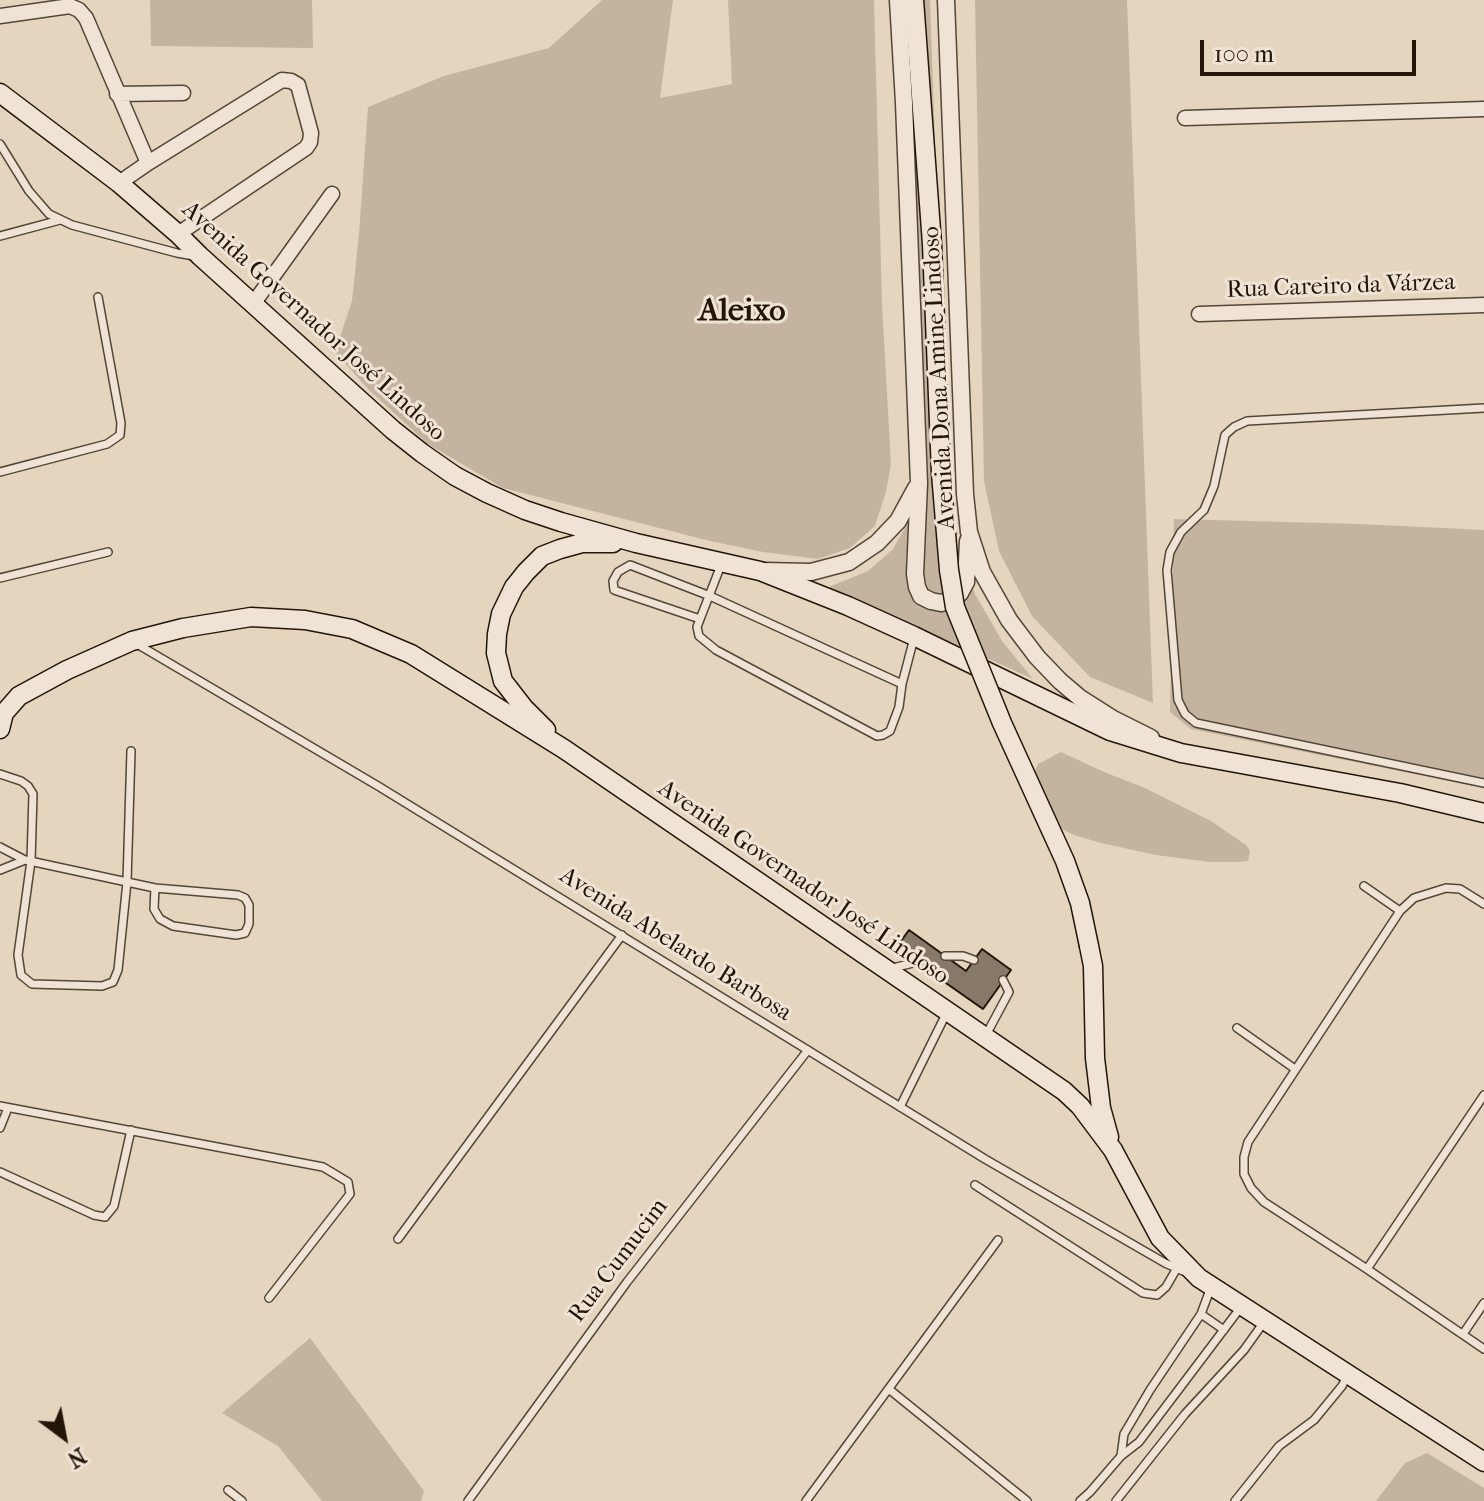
<!DOCTYPE html>
<html>
<head>
<meta charset="utf-8">
<style>
  body { margin:0 }
  #map { position:relative; width:1484px; height:1501px; overflow:hidden; background:#e5d4be; font-family:"IM FELL French Canon",serif }
  canvas { display:block }
  .north { position:absolute; left:24px; top:1397px; width:80px; height:80px; -webkit-text-stroke:6px #eee3d5; paint-order:stroke; rotate:148deg; font-size:22px; font-weight:700; line-height:32px; text-align:center; color:#221608 }
  .north::after { content:''; display:block; margin:auto; width:28px; height:36px; background:#221608; clip-path:polygon(50% 0,100% 100%,50% 72%,0 100%) }
  .scale { position:absolute; left:1200px; top:40px; width:216px; height:36px; box-sizing:border-box; border:4px solid #221608; border-top:0; padding-left:10px; font-size:24px; line-height:28px; white-space:nowrap; color:#221608; -webkit-text-stroke:6px #eee3d5; paint-order:stroke }
</style>
</head>
<body>
<div id="map">
<canvas width="1484" height="1501"></canvas>
<div class="north">N</div>
<div class="scale">100 m</div>
</div>
<script>
const ctx = document.querySelector('canvas').getContext('2d');
ctx.lineJoin = 'round';
function paint(path, color) { ctx.fillStyle = color; ctx.fill(path, 'evenodd'); }
const toPath = rows => new Path2D(rows.map(r => 'M' + r).join(''));
function stroke(path, color, width, dash) { ctx.strokeStyle = color; ctx.lineWidth = width; ctx.lineCap = dash ? 'butt' : 'round'; ctx.setLineDash(dash || []); ctx.stroke(path); }
function write(font, color, halo, rows, align = 'center') {
  ctx.font = font + ' "IM FELL French Canon",serif'; ctx.lineWidth = 6; ctx.setLineDash([]); ctx.textBaseline = 'middle'; ctx.strokeStyle = halo; ctx.fillStyle = color; for (const [text, x, y, turn = 0] of rows) {
    ctx.save(); ctx.translate(x, y); ctx.rotate((+turn || 0) * Math.PI / 180); ctx.textAlign = isNaN(turn) ? turn : align; if (halo) ctx.strokeText(text, 0, 0); ctx.fillText(text, 0, 0); ctx.restore();
  }
}
const green = toPath([
  [150,0,312,0,313,48,151,46],
  [602,0,673,0,660,98,732,84,728,0,874,0,882,304,891,464,886,492,875,526,850,548,818,559,763,552,710,541,503,488,428,444,368,389,335,352,352,301,359,234,368,107,444,76,549,48],
  [902,0,930,0,947,492,956,545,975,594,1002,641,1033,679,829,587,868,571,893,549,915,510],
  [975,0,1127,0,1153,703,1090,677,1032,616,999,551,984,481],
  [1174,519,1360,524,1484,530,1484,788,1191,729,1170,712],
  [1061,752,1104,772,1145,788,1211,821,1246,845,1250,851,1248,861,1237,862,1210,862,1156,855,1101,843,1074,835,1050,823,1026,789,1038,764],
  [310,1338,424,1491,421,1501,322,1501,278,1446,222,1413],
  [1427,1453,1484,1488,1484,1501,1376,1501,1405,1463]
]);
const shadow = toPath([
  [909,933,966,973,1008,970,980,1008,897,950]
]);
const building = toPath([
  [909,930,966,971,982,949,1011,970,983,1009,896,948,909,930]
]);
const service = toPath([
  [0,144,29,191,49,214,72,225,177,253,194,256],
  [0,236,60,220],
  [1484,408,1247,421,1234,427,1225,435,1214,486,1204,510,1181,532,1170,552,1167,570,1178,700,1185,714,1196,723,1484,783],
  [0,472,107,444,120,435,121,423,98,297],
  [721,565,697,627,699,636,716,650,877,736,883,735,890,731,899,707,902,684,914,638],
  [0,578,108,552],
  [700,619,614,590,613,581,618,572,630,565,710,596,902,684],
  [137,644,378,786,985,1159,1165,1263,1183,1271],
  [0,774,21,781,28,786,33,794,31,861,18,955,21,975,32,984,102,986,113,982,118,970,127,882,131,751],
  [0,847,25,860,127,882,155,888,238,895,245,898,249,905,249,924,245,933,236,935,173,926,160,919,154,909,155,888],
  [0,870,25,860],
  [1364,886,1400,911],
  [1484,904,1460,889,1446,888,1414,898,1400,911,1248,1142,1244,1157,1244,1174,1251,1188,1264,1202,1367,1269,1484,1349],
  [945,956,963,956,974,960],
  [889,969,917,962],
  [1237,1028,1295,1069],
  [986,1035,1009,992,1003,980],
  [0,1106,323,1167,348,1182,350,1194,269,1298],
  [900,1107,947,1012],
  [0,1128,8,1108],
  [0,1172,94,1215,105,1217,114,1206,131,1130],
  [975,1185,1143,1293,1157,1295,1166,1287,1177,1268],
  [398,1239,622,935],
  [1367,1269,1484,1095],
  [1201,1314,1224,1330],
  [1463,1334,1484,1303],
  [890,1390,1027,1501],
  [1121,1456,1124,1434,1150,1390,1201,1314,1211,1287],
  [228,1490,242,1501],
  [468,1501,627,1282,808,1050],
  [806,1501,998,1240],
  [1080,1501,1090,1492,1121,1456,1139,1442,1241,1307],
  [1116,1501,1185,1414,1244,1350,1264,1322],
  [1235,1501,1279,1446,1314,1420,1342,1386,1347,1376]
]);
const minor = toPath([
  [0,16,70,6,79,10,86,18,148,163],
  [117,94,183,93],
  [1185,118,1484,109],
  [119,183,148,163,282,80,291,81,298,85,311,133,310,142,306,148,178,234],
  [253,304,332,194],
  [1199,314,1484,305]
]);
const tertiary = toPath([
  [898,0,904,103,919,483,915,574,917,587,921,596,931,601,941,603,952,600,960,593,966,582,968,541],
  [946,0,965,494,969,532,982,572,1009,620,1037,657,1060,681,1080,698,1113,719,1151,738],
  [764,571,811,572,849,562,877,543,898,521,916,488]
]);
const secondary = toPath([
  [914,0,932,244,941,473],
  [0,93,119,183,178,234,200,256,393,430,422,453,455,476,487,493,525,510,561,522,636,543,760,571,848,606,914,636,1110,731,1181,753,1400,793,1484,813],
  [0,729,4,713,19,696,67,670,132,641,183,628,251,617,305,620,352,629,411,654,564,749,1064,1091,1080,1106,1113,1150,1160,1238,1199,1278,1484,1462],
  [546,730,524,708,503,681,496,653,497,634,501,614,514,587,526,572,542,556,560,549,582,543,613,543],
  [1089,946,1093,966,1095,1058,1101,1108,1109,1137]
]);
const secondaryBridge = toPath([
  [941,473,949,570,955,607,1002,723,1065,861,1080,903,1089,946]
]);
const streetNames = [
  ["Rua Careiro da Várzea",1341,287,-2],
  ["Avenida Governador José Lindoso",313,322,42],
  ["Avenida Dona Amine Lindoso",940,378,-93],
  ["Avenida Governador José Lindoso",803,883,34],
  ["Avenida Abelardo Barbosa",675,945,32],
  ["Rua Cumucim",619,1261,-53]
];
const districtNames = [
  ["Aleixo",742,312]
];
paint(green, '#c4b49f');
paint(shadow, '#0003');
paint(building, '#877967');
stroke(building, '#221608', 2);
stroke(service, '#534636', 10);
stroke(minor, '#534636', 17);
stroke(tertiary, '#534636', 19);
stroke(secondary, '#221608', 21);
stroke(service, '#eee3d5', 7);
stroke(minor, '#eee3d5', 14);
stroke(tertiary, '#eee3d5', 16);
stroke(secondary, '#eee3d5', 18);
stroke(secondaryBridge, '#221608', 21, []);
stroke(secondaryBridge, '#eee3d5', 18);
write('24px', '#221608', '#eee3d5', streetNames);
write('bold 32px', '#221608', '#eee3d5', districtNames);
</script>
</body>
</html>
